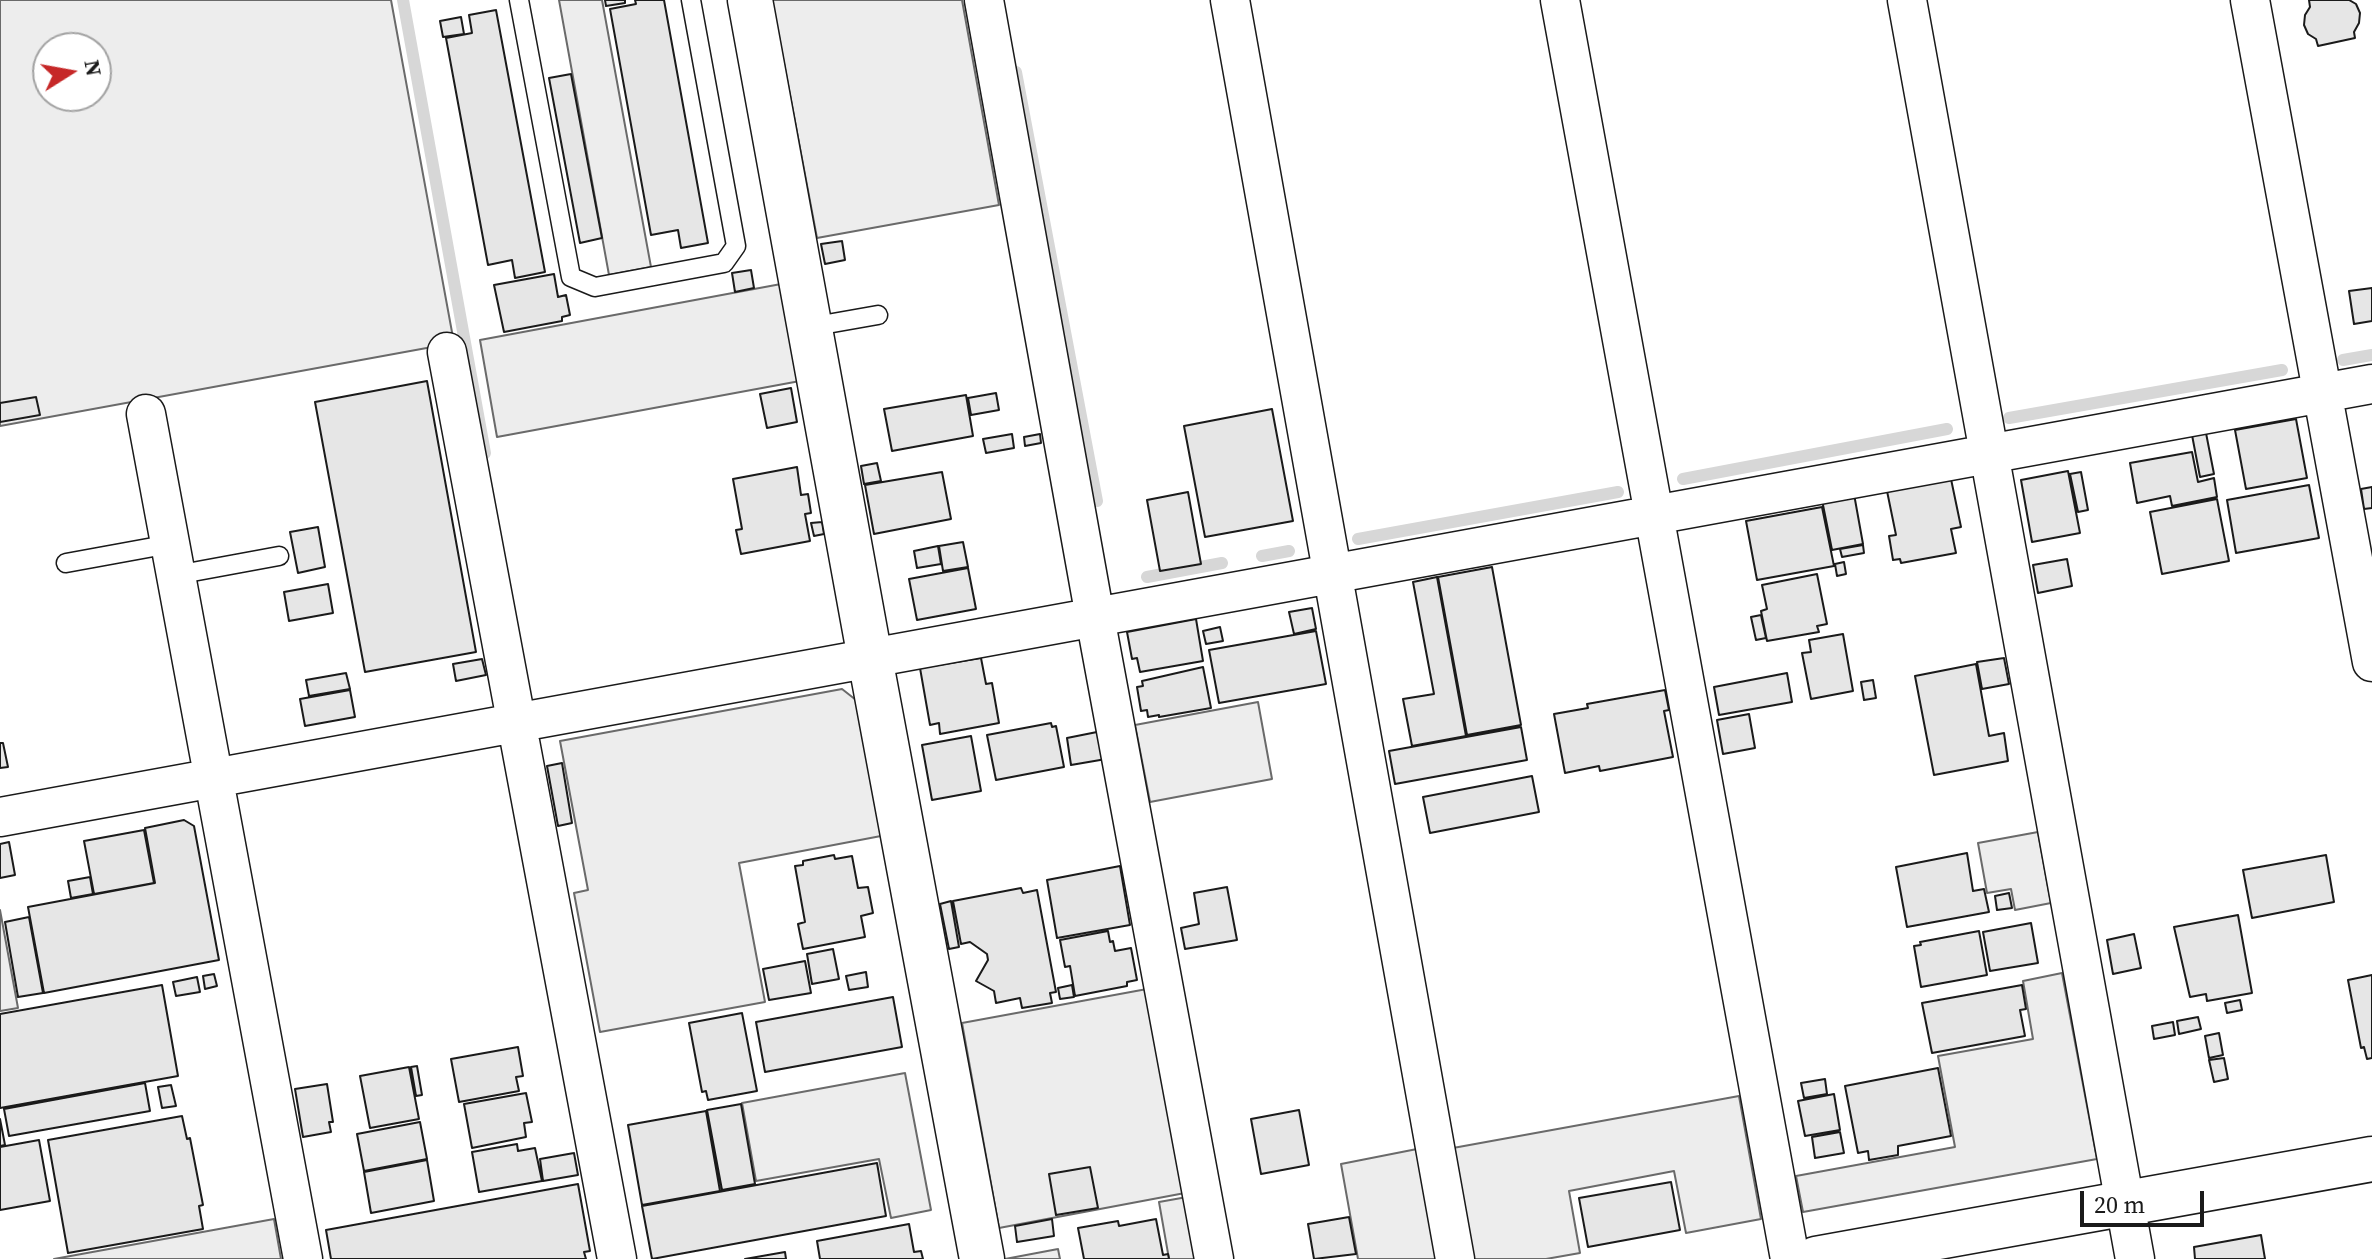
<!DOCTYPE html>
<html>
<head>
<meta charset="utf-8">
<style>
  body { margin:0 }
  #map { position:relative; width:2372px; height:1259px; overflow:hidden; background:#fff; font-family:"Source Serif 4",serif }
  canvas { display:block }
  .north { position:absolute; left:32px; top:32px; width:80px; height:80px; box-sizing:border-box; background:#fff; border:2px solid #a3a3a3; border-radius:50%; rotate:79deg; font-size:22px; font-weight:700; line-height:32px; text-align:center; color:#1a1a1a }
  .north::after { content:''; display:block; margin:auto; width:28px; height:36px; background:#c62828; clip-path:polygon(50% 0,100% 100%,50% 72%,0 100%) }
  .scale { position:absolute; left:2080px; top:1191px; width:124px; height:36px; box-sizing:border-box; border:4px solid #1a1a1a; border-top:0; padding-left:10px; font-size:24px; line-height:28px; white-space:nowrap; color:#1a1a1a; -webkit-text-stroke:6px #fff; paint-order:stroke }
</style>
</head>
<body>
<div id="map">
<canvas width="2372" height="1259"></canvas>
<div class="north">N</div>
<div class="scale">20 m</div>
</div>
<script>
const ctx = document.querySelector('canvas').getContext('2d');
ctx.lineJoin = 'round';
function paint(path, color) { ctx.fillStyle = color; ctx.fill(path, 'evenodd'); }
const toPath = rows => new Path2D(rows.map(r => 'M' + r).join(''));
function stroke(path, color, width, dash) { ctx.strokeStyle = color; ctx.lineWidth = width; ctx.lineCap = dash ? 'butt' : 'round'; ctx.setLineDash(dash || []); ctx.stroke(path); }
const built = toPath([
  [0,0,391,0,454,343,0,426,0,0],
  [48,48,96,48,96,96,48,96,48,48],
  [559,0,602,0,651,267,609,275,559,0],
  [772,0,962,0,999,205,817,238,772,0],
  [781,284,800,381,497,437,480,340,781,284],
  [842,689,856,700,881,836,739,863,765,1002,600,1032,574,893,588,890,560,741,842,689],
  [1258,702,1272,779,1150,802,1135,725,1258,702],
  [2038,832,2051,903,2015,910,2011,889,1987,893,1978,843,2038,832],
  [0,910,18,1008,0,1011,0,910],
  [2062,973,2097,1159,1803,1212,1796,1176,1955,1147,1938,1056,2033,1039,2023,981,2062,973],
  [1147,989,1185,1193,999,1228,962,1023,1147,989],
  [905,1073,931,1210,891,1218,879,1159,756,1181,742,1103,905,1073],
  [1739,1096,1761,1219,1686,1233,1674,1171,1569,1191,1580,1253,1546,1259,1473,1259,1453,1148,1739,1096],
  [1417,1149,1437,1259,1358,1259,1341,1164,1417,1149],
  [1187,1197,1198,1259,1169,1259,1159,1202,1187,1197],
  [274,1219,281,1259,54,1259,274,1219],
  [1058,1249,1060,1259,1005,1259,1058,1249]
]);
const stream = toPath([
  [403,0,485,453],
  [1016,72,1097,501],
  [2343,360,2372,355],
  [2009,418,2282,370],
  [1683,479,1947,429],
  [1358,539,1618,492],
  [1262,556,1289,551],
  [1147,577,1222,563]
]);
const building = toPath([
  [605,0,625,0,625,3,606,6,605,0],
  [635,0,664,0,708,243,681,248,678,230,651,235,610,9,636,4,635,0],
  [2309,0,2349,0,2356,4,2360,13,2359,23,2354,32,2355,38,2318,46,2316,39,2308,34,2304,25,2305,15,2310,7,2309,0],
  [496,10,545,272,515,278,512,260,488,265,446,38,472,33,469,15,496,10],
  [461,17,464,34,443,37,440,21,461,17],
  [571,74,602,238,580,243,549,78,571,74],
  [842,241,845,260,825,264,821,244,842,241],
  [751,270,754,288,735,292,732,273,751,270],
  [554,274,558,297,566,295,570,315,562,317,562,321,504,332,494,285,554,274],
  [2372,288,2372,321,2354,324,2349,291,2372,288],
  [427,381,476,652,365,672,315,402,427,381],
  [791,388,797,422,767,428,760,394,791,388],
  [996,393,999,410,971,415,968,398,996,393],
  [966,395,973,436,892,451,884,409,966,395],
  [36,397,40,415,0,422,0,403,36,397],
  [1272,409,1293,521,1205,537,1184,426,1272,409],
  [2296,419,2307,478,2246,489,2235,430,2296,419],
  [2206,433,2214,474,2200,477,2192,435,2206,433],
  [1012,434,1014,448,986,453,983,439,1012,434],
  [1040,434,1041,443,1025,446,1024,437,1040,434],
  [2192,452,2198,482,2214,478,2217,497,2172,506,2170,496,2137,503,2130,463,2192,452],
  [877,463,881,481,864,484,861,466,877,463],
  [797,467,801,495,808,494,811,513,805,514,810,541,741,554,736,530,742,529,733,479,797,467],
  [2068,471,2080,533,2032,542,2021,480,2068,471],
  [942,472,951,519,874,534,865,485,942,472],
  [2081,472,2088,510,2078,512,2070,474,2081,472],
  [1951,479,1961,527,1951,529,1956,553,1901,563,1900,559,1893,560,1889,536,1896,535,1887,491,1951,479],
  [2309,485,2319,538,2236,553,2227,500,2309,485],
  [2372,487,2372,508,2364,509,2361,489,2372,487],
  [1188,492,1201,564,1160,571,1147,500,1188,492],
  [1854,494,1863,544,1832,550,1822,500,1854,494],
  [2217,499,2229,561,2162,574,2150,512,2217,499],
  [1822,507,1834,566,1757,580,1746,521,1822,507],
  [822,522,824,534,814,536,811,523,822,522],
  [318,527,325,567,298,573,290,532,318,527],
  [963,542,968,567,943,571,939,546,963,542],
  [1863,545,1864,553,1842,557,1840,549,1863,545],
  [938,546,941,564,917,568,914,551,938,546],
  [2067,559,2072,586,2038,593,2033,565,2067,559],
  [1844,562,1846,574,1837,576,1835,564,1844,562],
  [1492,567,1521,725,1467,735,1438,577,1492,567],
  [968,568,976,609,917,620,909,579,968,568],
  [1817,574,1827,624,1817,626,1819,632,1767,641,1761,611,1767,609,1762,585,1817,574],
  [1437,577,1466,736,1412,746,1403,699,1434,694,1413,582,1437,577],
  [328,584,333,613,289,621,284,592,328,584],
  [1312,608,1316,629,1294,634,1289,612,1312,608],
  [1761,615,1766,638,1756,640,1751,617,1761,615],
  [1196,619,1203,661,1140,672,1137,658,1132,659,1127,632,1196,619],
  [1220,627,1223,641,1206,644,1203,631,1220,627],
  [1316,631,1326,684,1219,703,1209,650,1316,631],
  [1843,634,1853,691,1811,699,1802,653,1811,652,1809,640,1843,634],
  [981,658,986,684,992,683,999,723,940,734,939,723,930,725,920,668,981,658],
  [2004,658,2009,684,1982,689,1977,662,2004,658],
  [482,659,486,675,456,681,453,664,482,659],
  [1976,664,1989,736,2004,733,2008,761,1934,775,1915,676,1976,664],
  [1203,667,1211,708,1159,717,1159,715,1148,717,1147,710,1141,711,1137,687,1143,686,1142,681,1203,667],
  [346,673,350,689,309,696,306,680,346,673],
  [1787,673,1792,702,1719,715,1714,687,1787,673],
  [1873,680,1876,698,1864,700,1861,682,1873,680],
  [350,690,355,717,305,726,300,699,350,690],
  [1665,690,1669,710,1664,711,1673,757,1600,771,1599,766,1565,773,1554,714,1588,708,1587,704,1665,690],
  [1749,714,1755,748,1723,754,1717,720,1749,714],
  [1051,723,1052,727,1056,726,1064,767,996,780,987,735,1051,723],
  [1521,727,1527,760,1395,784,1389,751,1521,727],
  [1102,731,1106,759,1071,765,1067,738,1102,731],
  [971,736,981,791,932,800,922,745,971,736],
  [0,743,3,743,8,767,0,768,0,743],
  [562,763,572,823,558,826,547,766,562,763],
  [1532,776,1539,812,1430,833,1423,797,1532,776],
  [184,820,194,826,219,960,44,993,28,907,155,883,145,828,184,820],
  [144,830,154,883,94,894,84,841,144,830],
  [9,842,15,875,0,878,0,844,9,842],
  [1967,853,1973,891,1984,889,1989,912,1907,927,1896,867,1967,853],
  [834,855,835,859,852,856,858,888,868,887,873,913,861,916,865,937,803,949,798,924,805,922,795,866,803,865,803,861,834,855],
  [2326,855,2334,902,2252,918,2243,870,2326,855],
  [1120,866,1130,925,1057,938,1047,880,1120,866],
  [90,877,93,894,71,898,68,881,90,877],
  [1227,887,1237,940,1185,949,1181,928,1199,924,1194,893,1227,887],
  [1021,888,1023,893,1037,890,1056,992,1050,993,1052,1003,1022,1008,1020,998,996,1003,994,991,976,981,988,960,987,954,970,942,961,944,953,901,1021,888],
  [2009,893,2012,908,1997,910,1995,896,2009,893],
  [951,901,959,947,949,949,940,904,951,901],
  [2238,915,2252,993,2207,1001,2206,994,2190,997,2174,927,2238,915],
  [29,917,43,993,18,997,5,922,29,917],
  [2031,923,2038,963,1990,971,1983,932,2031,923],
  [1108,931,1110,942,1113,941,1115,951,1131,948,1137,980,1127,982,1127,986,1075,996,1070,966,1065,967,1060,940,1108,931],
  [1979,931,1987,975,1921,987,1914,946,1921,945,1920,942,1979,931],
  [2134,934,2141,968,2113,974,2107,940,2134,934],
  [833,949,839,979,812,984,807,954,833,949],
  [805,961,811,993,769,1000,763,969,805,961],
  [866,972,868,987,849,990,846,976,866,972],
  [214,974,217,986,205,989,203,976,214,974],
  [2372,975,2372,1058,2367,1059,2364,1047,2361,1048,2348,980,2372,975],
  [197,977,200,992,176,996,173,982,197,977],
  [162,985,178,1076,0,1108,0,1014,162,985],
  [1072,985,1074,997,1060,999,1058,988,1072,985],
  [2022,985,2026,1009,2020,1010,2025,1036,1932,1053,1922,1003,2022,985],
  [893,997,902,1047,765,1072,756,1022,893,997],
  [2240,1000,2242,1010,2227,1013,2225,1003,2240,1000],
  [742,1013,757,1091,708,1100,706,1091,702,1092,689,1023,742,1013],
  [2198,1017,2201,1029,2179,1034,2177,1021,2198,1017],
  [2173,1022,2175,1035,2154,1039,2152,1026,2173,1022],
  [2219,1033,2223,1055,2209,1058,2205,1036,2219,1033],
  [518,1047,523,1076,516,1077,519,1091,459,1102,451,1059,518,1047],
  [2224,1058,2228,1079,2214,1082,2209,1060,2224,1058],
  [417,1066,422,1095,416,1096,411,1067,417,1066],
  [409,1067,419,1119,370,1128,360,1076,409,1067],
  [1938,1068,1951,1136,1898,1146,1898,1155,1869,1160,1868,1151,1858,1153,1845,1086,1938,1068],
  [1825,1079,1827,1094,1804,1098,1801,1083,1825,1079],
  [145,1083,150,1111,9,1136,4,1109,145,1083],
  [327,1084,333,1122,329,1122,331,1132,303,1137,295,1089,327,1084],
  [171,1085,176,1106,162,1108,158,1087,171,1085],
  [526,1093,532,1122,524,1123,526,1137,472,1148,464,1104,526,1093],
  [1834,1094,1840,1130,1805,1136,1798,1101,1834,1094],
  [741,1104,755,1184,722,1190,707,1110,741,1104],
  [1299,1110,1309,1165,1261,1174,1251,1119,1299,1110],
  [706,1111,720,1191,642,1205,628,1125,706,1111],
  [182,1116,187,1139,190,1138,203,1205,199,1206,203,1229,68,1253,48,1140,182,1116],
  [0,1119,5,1145,0,1146,0,1119],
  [420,1122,427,1159,364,1171,357,1134,420,1122],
  [1840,1132,1844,1153,1815,1158,1812,1137,1840,1132],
  [39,1140,50,1201,0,1210,0,1147,39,1140],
  [517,1144,518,1151,535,1148,542,1181,479,1192,472,1152,517,1144],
  [574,1153,578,1175,543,1181,540,1159,574,1153],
  [427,1160,434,1201,371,1213,364,1172,427,1160],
  [877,1163,886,1216,652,1259,642,1206,877,1163],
  [1090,1167,1098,1208,1056,1215,1049,1174,1090,1167],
  [1671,1182,1680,1230,1588,1247,1579,1198,1671,1182],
  [578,1184,590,1251,584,1252,586,1259,331,1259,326,1230,578,1184],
  [1349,1217,1356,1254,1314,1259,1308,1224,1349,1217],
  [1052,1219,1054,1236,1017,1242,1015,1226,1052,1219],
  [1156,1219,1163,1255,1168,1254,1169,1259,1084,1259,1078,1228,1118,1221,1119,1226,1156,1219],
  [909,1224,914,1252,921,1251,923,1259,820,1259,817,1241,909,1224],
  [2261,1235,2265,1259,2195,1259,2194,1247,2261,1235],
  [785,1252,786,1259,745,1259,785,1252]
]);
const service = toPath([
  [519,0,571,277,595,287,724,263,736,246,691,0],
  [810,327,878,315],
  [66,563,170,544],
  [176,575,279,556]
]);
const minor = toPath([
  [984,0,1095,617,1214,1259],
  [1230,0,1455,1259],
  [1560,0,1790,1259],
  [1907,0,2135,1259],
  [2250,0,2372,662],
  [447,352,617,1259],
  [146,414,303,1259],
  [0,817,2372,384]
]);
const tertiary = toPath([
  [750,0,870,658,982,1259]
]);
const secondary = toPath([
  [1816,1259,2372,1159]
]);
paint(built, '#ededed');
stroke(built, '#6a6a6a', 2);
stroke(stream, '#d7d7d7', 12);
paint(building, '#e6e6e6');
stroke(building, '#1a1a1a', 2);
stroke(service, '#1a1a1a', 21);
stroke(minor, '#1a1a1a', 41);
stroke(tertiary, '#1a1a1a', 47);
stroke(secondary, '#1a1a1a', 47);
stroke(service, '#fff', 18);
stroke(minor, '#fff', 38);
stroke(tertiary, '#fff', 44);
stroke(secondary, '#fff', 44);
</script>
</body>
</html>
